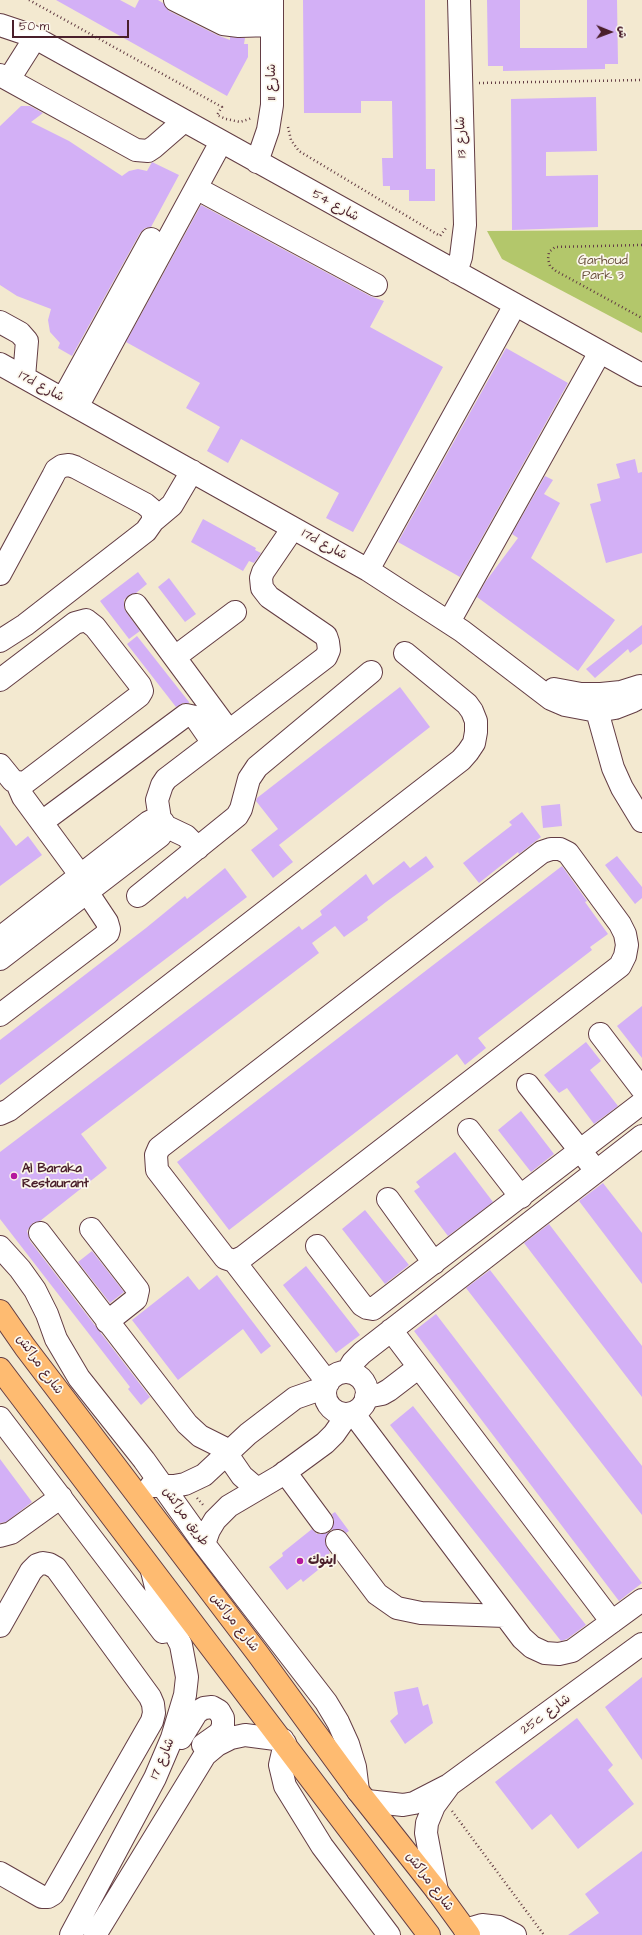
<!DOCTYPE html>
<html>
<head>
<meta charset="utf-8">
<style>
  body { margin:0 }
  #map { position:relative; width:642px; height:1935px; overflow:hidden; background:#f3e9d0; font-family:"Architects Daughter","Playpen Sans Arabic",sans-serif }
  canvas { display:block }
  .north { position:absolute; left:590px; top:12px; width:40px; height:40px; -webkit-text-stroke:3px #fbf7ec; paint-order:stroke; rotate:91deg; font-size:11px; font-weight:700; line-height:16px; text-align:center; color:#4a1f2b }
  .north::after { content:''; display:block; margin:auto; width:14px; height:18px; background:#4a1f2b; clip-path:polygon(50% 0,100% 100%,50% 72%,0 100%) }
  .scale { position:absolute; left:12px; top:20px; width:117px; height:18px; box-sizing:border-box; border:2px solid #4a1f2b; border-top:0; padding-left:5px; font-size:12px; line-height:14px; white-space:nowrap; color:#4a1f2b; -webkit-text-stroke:3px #fbf7ec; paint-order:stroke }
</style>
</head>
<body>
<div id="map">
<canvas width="642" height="1935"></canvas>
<div class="north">ش</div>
<div class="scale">50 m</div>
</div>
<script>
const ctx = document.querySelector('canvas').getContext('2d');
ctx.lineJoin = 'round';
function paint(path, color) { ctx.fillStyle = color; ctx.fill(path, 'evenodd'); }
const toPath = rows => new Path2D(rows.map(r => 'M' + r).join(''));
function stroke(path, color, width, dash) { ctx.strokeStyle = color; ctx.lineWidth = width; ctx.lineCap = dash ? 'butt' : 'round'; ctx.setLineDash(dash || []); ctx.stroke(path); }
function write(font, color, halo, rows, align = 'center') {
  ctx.font = font + ' "Architects Daughter","Playpen Sans Arabic",sans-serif'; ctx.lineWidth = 3.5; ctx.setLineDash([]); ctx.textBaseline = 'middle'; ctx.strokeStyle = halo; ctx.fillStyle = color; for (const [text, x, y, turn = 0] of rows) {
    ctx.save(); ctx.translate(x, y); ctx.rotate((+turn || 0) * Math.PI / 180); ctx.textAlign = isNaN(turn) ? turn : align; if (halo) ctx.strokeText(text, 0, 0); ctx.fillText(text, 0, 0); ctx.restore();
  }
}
const green = toPath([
  [642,230,642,333,502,259,487,231]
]);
const building = toPath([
  [56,0,120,0,135,8,139,0,158,0,163,3,169,11,217,35,230,40,230,37,245,38,244,44,248,44,248,57,227,96],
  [303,0,425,0,426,169,435,169,435,201,409,201,409,190,390,190,390,186,383,186,382,158,393,158,392,101,361,101,361,113,304,113],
  [487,0,520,0,520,48,587,48,587,0,617,0,618,64,605,64,605,69,503,71,503,66,488,66],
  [596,97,597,151,546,152,546,176,598,175,598,227,512,230,511,99],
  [21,106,30,106,43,113,31,122,69,141,122,176,129,171,138,169,147,171,152,162,179,175,151,227,145,228,140,233,72,356,58,348,60,343,50,332,48,320,51,309,17,296,0,285,0,126],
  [201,205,370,296,384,301,370,327,443,367,353,532,326,518,339,493,241,439,228,463,207,451,220,427,186,408,200,383,126,342],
  [506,348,568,383,460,577,398,542],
  [635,459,638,473,642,472,642,553,606,563,590,504,601,501,597,484,620,478,616,464],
  [545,476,553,480,544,494,560,503,531,558,615,620,578,671,477,597,486,581,518,538,512,534],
  [203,519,256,548,255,550,261,553,254,563,249,561,243,571,191,542],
  [138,572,147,584,136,593,129,595,124,600,124,607,126,612,140,631,129,639,100,601],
  [169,578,196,614,185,622,158,587],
  [642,625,642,644,630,653,628,649,595,678,586,669],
  [137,636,189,702,189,703,183,703,176,707,127,644],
  [400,687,430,727,279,845,293,862,273,878,251,850,278,829,256,801,257,798],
  [560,804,562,826,543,828,541,806],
  [522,812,541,837,519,854,518,852,479,883,463,863,512,825,509,822],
  [0,825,16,846,28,836,42,855,0,886],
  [426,856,434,867,386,902,367,917,368,920,344,937,335,926,312,943,319,953,81,1134,107,1168,40,1221,33,1223,29,1228,27,1231,30,1241,150,1397,141,1405,128,1389,130,1387,0,1219,0,1152,299,926,302,930,322,915,320,911,366,874,373,885,404,861,410,868],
  [617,856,642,887,642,898,635,904,605,865],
  [562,866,587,901,585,902,608,934,590,947,592,950,478,1038,486,1048,465,1065,457,1054,229,1230,177,1162],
  [225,868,247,897,0,1085,0,1040,146,928,185,896,187,899],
  [642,1006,642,1058,617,1026],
  [586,1042,601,1061,590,1070,618,1106,594,1124,567,1088,559,1093,544,1075],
  [521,1111,554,1154,531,1172,498,1130],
  [455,1152,493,1202,448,1236,414,1191,420,1187,416,1182],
  [603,1183,642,1233,642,1284,579,1201],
  [365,1210,409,1265,385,1284,342,1229],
  [549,1224,642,1346,642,1397,524,1243],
  [92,1251,124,1292,110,1303,78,1262],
  [306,1266,360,1335,336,1353,283,1285],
  [490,1270,642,1466,642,1515,466,1288],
  [217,1275,271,1346,261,1354,243,1329,178,1380,132,1320,188,1276,199,1290],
  [436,1314,642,1583,619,1601,414,1331],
  [413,1406,586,1625,567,1639,561,1641,390,1425],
  [0,1459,32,1502,6,1522,0,1523],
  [335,1512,349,1531,346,1533,342,1529,331,1530,334,1521,332,1514],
  [312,1529,317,1534,328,1533,325,1542,330,1553,320,1561,323,1566,303,1582,301,1579,287,1590,269,1567,283,1556,282,1553],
  [642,1677,642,1760,605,1707],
  [418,1687,423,1706,428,1704,433,1723,405,1744,390,1721,398,1714,394,1692],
  [577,1718,613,1765,608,1770,634,1804,578,1849,551,1814,532,1830,495,1782],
  [642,1851,642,1935,568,1935,599,1913,585,1894]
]);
const path = toPath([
  [29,0,222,107,217,115,226,119,240,122,252,118],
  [479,83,642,80],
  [288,127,291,140,299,151,440,236,446,228],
  [642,245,555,247,549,252,548,259,550,266,556,271,642,318],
  [197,1498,204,1506],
  [452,1811,544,1935]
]);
const minor = toPath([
  [175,0,223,24,239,26,272,25],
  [196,1,223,8,272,7],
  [0,25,30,35,642,375],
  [0,75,136,150,148,151,154,147,184,121],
  [9,79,35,38],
  [257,162,268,130,272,105,272,0],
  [196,188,376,285],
  [456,272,461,257,465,225,459,0],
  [0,322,20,333,27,341,24,377],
  [0,364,368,570,462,631,551,699,565,705,597,711,615,708,633,701,642,696],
  [63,399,151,239],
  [77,407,221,142],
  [153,521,172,505,192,471],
  [368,570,515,305],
  [0,574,53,476,56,470,62,466,69,465,75,467,145,504,151,509,153,515,153,521,146,531,25,625,0,641],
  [136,605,229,731],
  [449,622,600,352],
  [175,657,235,612],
  [0,680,75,623,86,620,95,627,140,685,142,691,139,696,26,782,22,783,13,781,0,765],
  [554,689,581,694,601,694,621,692,640,686],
  [597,711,613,768,622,788,642,821],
  [17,783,23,797,81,876],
  [160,819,157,800,162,785,166,779,326,657,329,650,328,642,326,636,269,597,262,588,261,578,263,572,293,528],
  [42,822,186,715,195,717,213,743],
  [165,826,186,836,198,848],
  [551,849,560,849,568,853,620,924,625,934,627,945,625,956,620,966,243,1257,234,1261,225,1258,157,1170,156,1155,159,1148,542,852,551,849],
  [138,896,237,816,241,809,249,779,257,767,371,672],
  [0,938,149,822,155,819,160,819,163,822,165,826,160,836,0,959],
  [0,1015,108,933,109,929,107,922,87,892],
  [600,1034,642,1089],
  [528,1085,590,1163],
  [0,1114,9,1110,461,760,468,752,474,743,476,732,476,721,472,711,467,704,405,653],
  [469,1130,521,1197],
  [388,1199,434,1263],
  [91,1229,138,1290,136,1299,107,1322],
  [40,1233,187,1424,200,1436,222,1447,242,1476,256,1488],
  [317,1246,362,1305,367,1308,373,1309,642,1103],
  [0,1247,20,1269,35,1290,47,1314,56,1339,79,1378,144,1460,204,1544,326,1702,338,1722,348,1744,355,1767,358,1791],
  [234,1261,328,1383],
  [391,1330,612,1622],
  [347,1372,353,1362,362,1353,642,1136],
  '325 1393a21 21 0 1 1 42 0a21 21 0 1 1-42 0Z',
  [366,1397,382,1394,389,1390,419,1367],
  [353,1413,522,1638,532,1647,545,1653,559,1654,572,1651,642,1600],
  [0,1418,163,1632],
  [285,1472,322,1522],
  [151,1486,174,1486,185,1484,204,1475,248,1434,295,1398,315,1391,325,1391],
  [0,1536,11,1533,61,1497],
  [337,1541,377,1594,397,1608,421,1613,505,1616],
  [204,1544,209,1530,215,1520,229,1506,280,1476,325,1443,334,1434,348,1414],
  [0,1626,31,1571,37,1565,43,1563,49,1564,56,1568,150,1697,153,1704,154,1713,152,1721,53,1894,48,1897,42,1897,0,1873],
  [181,1738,197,1712,204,1708,212,1707,219,1711,223,1718,223,1726,220,1733,203,1745],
  [285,1743,280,1765,285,1786,322,1846,389,1935],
  [367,1801,403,1805,414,1803,449,1785,642,1644],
  [437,1891,426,1833,427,1823,434,1806,448,1787],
  [465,1930,482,1925,499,1927,515,1935],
  [71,1935,155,1778,172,1738,185,1695,187,1677,181,1645,160,1603,152,1571],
  [95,1935,205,1755,217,1745,231,1738,245,1735,283,1740]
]);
const major = toPath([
  [0,1311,25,1347,258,1654,358,1791,437,1891,469,1935],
  [0,1369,429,1935]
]);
const markers = [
  [14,1176,4,"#b5179e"],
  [300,1561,4,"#b5179e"]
];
const streetNames = [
  ["شارع 11",272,82,-90],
  ["شارع 13",462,137,-92],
  ["شارع 54",335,206,29],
  ["17d شارع",41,387,29],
  ["17d شارع",324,545,29],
  ["شارع مراكش",39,1365,54],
  ["طريق مراكش",185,1517,54],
  ["شارع مراكش",234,1623,52],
  ["25c شارع",546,1715,-36],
  ["شارع 17",163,1759,-67],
  ["شارع مراكش",429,1882,53]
];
const parkNames = [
  ["Garhoud",603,261],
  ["Park 3",603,276]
];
const poiNames = [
  ["Al Baraka",22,1169],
  ["Restaurant",22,1184],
  ["اينوك",308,1561]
];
paint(green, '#b3c76b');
paint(building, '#d3b0f6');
stroke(minor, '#633d44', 24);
stroke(major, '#633d44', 24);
stroke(path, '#633d44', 2.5, [1, 3]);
stroke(minor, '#fff', 22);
stroke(major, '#febb71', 22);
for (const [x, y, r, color] of markers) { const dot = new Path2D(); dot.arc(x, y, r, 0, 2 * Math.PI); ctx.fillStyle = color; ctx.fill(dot); stroke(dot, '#fbf7ec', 1.5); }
write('13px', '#4a1f2b', '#fbf7ec', streetNames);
write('13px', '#6a513e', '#fbf7ec', parkNames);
write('bold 13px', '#4a1f2b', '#fbf7ec', poiNames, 'left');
</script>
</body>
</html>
